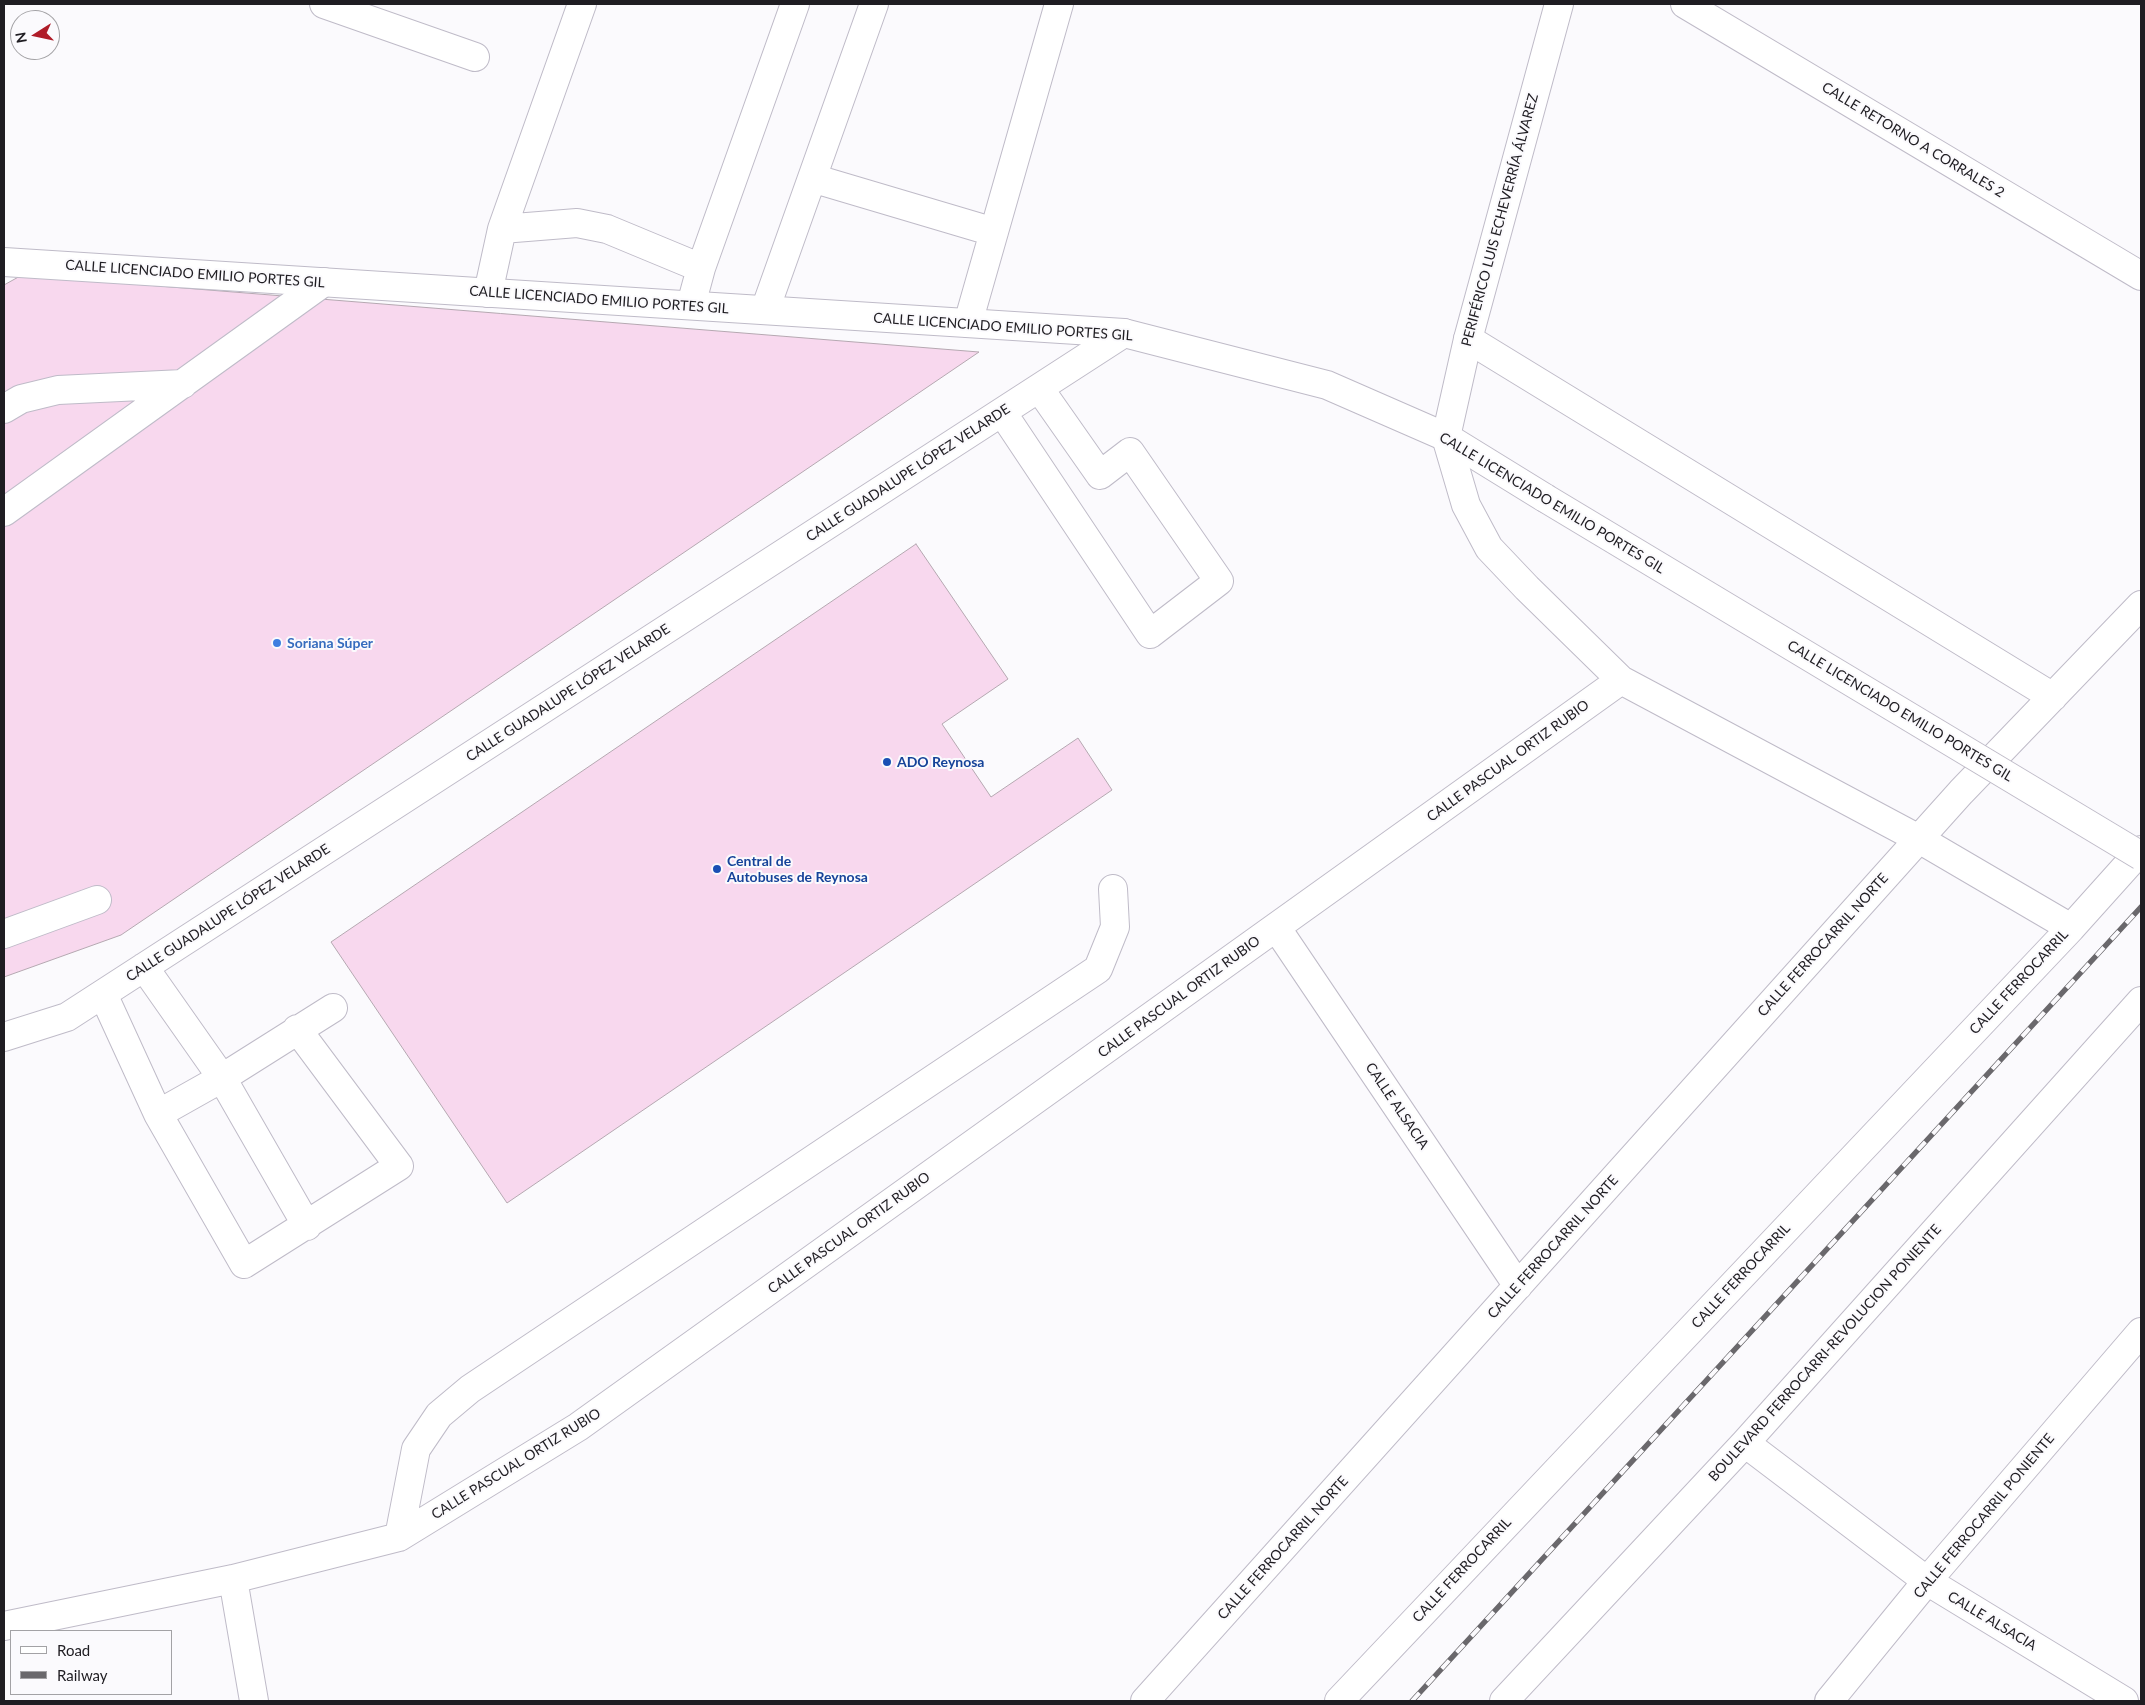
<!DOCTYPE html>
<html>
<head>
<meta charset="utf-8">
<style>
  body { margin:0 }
  #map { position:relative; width:2145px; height:1705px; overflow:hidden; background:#fbfafd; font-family:Lato,sans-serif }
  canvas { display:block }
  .frame { position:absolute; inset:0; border:5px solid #1f1d22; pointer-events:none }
  .legend { position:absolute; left:10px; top:1630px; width:162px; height:65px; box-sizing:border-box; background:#fbfafd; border:1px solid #a3a2a5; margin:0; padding:6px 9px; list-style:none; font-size:15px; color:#1f1d22 }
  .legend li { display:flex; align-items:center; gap:10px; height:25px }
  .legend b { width:25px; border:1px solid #a3a2a5 }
  .north { position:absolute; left:10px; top:10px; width:50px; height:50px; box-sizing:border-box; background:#fbfafd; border:1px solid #a3a2a5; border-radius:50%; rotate:260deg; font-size:14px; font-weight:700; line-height:20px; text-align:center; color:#1f1d22 }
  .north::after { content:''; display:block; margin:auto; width:18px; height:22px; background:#af1c28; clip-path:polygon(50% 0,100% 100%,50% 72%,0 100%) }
</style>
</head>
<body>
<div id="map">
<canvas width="2145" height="1705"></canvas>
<div class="frame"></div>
<ul class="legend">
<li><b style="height:6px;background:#fff"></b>Road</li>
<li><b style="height:6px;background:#6a686c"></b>Railway</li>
</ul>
<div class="north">N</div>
</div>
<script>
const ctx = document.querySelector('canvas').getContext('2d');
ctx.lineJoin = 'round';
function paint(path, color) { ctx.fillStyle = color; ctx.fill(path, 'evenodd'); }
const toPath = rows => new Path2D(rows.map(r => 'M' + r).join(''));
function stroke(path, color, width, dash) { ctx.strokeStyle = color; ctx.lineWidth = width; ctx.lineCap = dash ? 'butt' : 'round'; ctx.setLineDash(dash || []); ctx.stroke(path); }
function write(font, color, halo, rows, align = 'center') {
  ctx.font = font + ' Lato,sans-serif'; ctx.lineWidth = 4; ctx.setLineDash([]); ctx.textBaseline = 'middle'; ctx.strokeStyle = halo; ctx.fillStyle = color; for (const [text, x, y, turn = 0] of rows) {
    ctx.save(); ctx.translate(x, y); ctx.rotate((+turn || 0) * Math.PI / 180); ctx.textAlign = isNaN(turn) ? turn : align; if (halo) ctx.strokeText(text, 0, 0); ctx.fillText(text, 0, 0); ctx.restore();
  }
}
const building = toPath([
  [22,275,979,352,121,935,4,977,4,285,22,275],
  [916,544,1008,679,942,724,991,797,1078,738,1112,790,507,1203,331,942,916,544]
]);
const minor = toPath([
  [324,4,475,57],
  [1685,4,2141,276],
  [812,178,994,232],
  [502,229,582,4],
  [701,268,795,4],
  [488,293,502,229,577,223,607,229,701,268,691,305],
  [765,310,874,4],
  [968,323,1059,4],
  [1468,339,2053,697],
  [4,409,21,399,58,390,183,384],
  [1002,412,1150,634,1219,581,1130,452,1100,475,1039,388],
  [1446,437,1466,505,1489,548,1527,588,1621,680,1919,839,2071,928],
  [4,512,324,282],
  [1276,927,1518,1286],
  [4,934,97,900],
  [144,967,222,1078,307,1226],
  [103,994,158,1114,244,1264,399,1166,297,1029],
  [4,1037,67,1017,1124,333],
  [158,1114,222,1078,333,1008],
  [1745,1443,1927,1581,2124,1701],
  [399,1537,416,1449,439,1415,470,1389,1098,969,1115,927,1113,889],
  [233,1579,254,1701],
  [4,1626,233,1579,399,1537,578,1427,1621,680],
  [1145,1701,1961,792,2141,605],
  [1339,1701,2071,928,2141,850],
  [1504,1701,1745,1443,2141,1001],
  [1829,1701,1927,1581,2141,1332]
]);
const major = toPath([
  [4,262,1124,333,1327,385,1446,437,1545,498],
  [1446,437,1468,339,1559,4]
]);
const rail = toPath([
  [1412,1701,2141,907]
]);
const majorBridge = toPath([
  [1545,498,2141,856]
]);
const markers = [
  [277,643,5,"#3f7fe0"],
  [887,762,5,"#1a4fb4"],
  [717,869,5,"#1a4fb4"]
];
const streetNames = [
  ["CALLE RETORNO A CORRALES 2",1913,140,31],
  ["PERIFÉRICO LUIS ECHEVERRÍA ÁLVAREZ",1500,220,-75],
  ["CALLE LICENCIADO EMILIO PORTES GIL",195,274,4],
  ["CALLE LICENCIADO EMILIO PORTES GIL",599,300,4],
  ["CALLE LICENCIADO EMILIO PORTES GIL",1003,327,4],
  ["CALLE GUADALUPE LÓPEZ VELARDE",908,473,-33],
  ["CALLE LICENCIADO EMILIO PORTES GIL",1552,503,31],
  ["CALLE GUADALUPE LÓPEZ VELARDE",568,693,-33],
  ["CALLE LICENCIADO EMILIO PORTES GIL",1900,711,31],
  ["CALLE PASCUAL ORTIZ RUBIO",1508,761,-36],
  ["CALLE GUADALUPE LÓPEZ VELARDE",228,913,-33],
  ["CALLE FERROCARRIL NORTE",1823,945,-48],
  ["CALLE FERROCARRIL",2019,982,-47],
  ["CALLE PASCUAL ORTIZ RUBIO",1179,997,-36],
  ["CALLE ALSACIA",1397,1106,56],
  ["CALLE PASCUAL ORTIZ RUBIO",849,1233,-36],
  ["CALLE FERROCARRIL NORTE",1553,1247,-48],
  ["CALLE FERROCARRIL",1741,1276,-47],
  ["BOULEVARD FERROCARRI-REVOLUCION PONIENTE",1825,1353,-48],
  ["CALLE PASCUAL ORTIZ RUBIO",516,1464,-32],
  ["CALLE FERROCARRIL PONIENTE",1984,1516,-50],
  ["CALLE FERROCARRIL NORTE",1283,1548,-48],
  ["CALLE FERROCARRIL",1462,1570,-47],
  ["CALLE ALSACIA",1992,1621,31]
];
const shopNames = [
  ["Soriana Súper",287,643]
];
const transitNames = [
  ["ADO Reynosa",897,762],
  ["Central de",727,861],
  ["Autobuses de Reynosa",727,877]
];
paint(building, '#f8d8ee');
stroke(building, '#b5a8b1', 1);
stroke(minor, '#bfbbc8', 30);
stroke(major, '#bfbbc8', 30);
stroke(minor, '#fff', 28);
stroke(major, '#fff', 28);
stroke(rail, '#6a686c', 5.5);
stroke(rail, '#fbfafd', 4, [11]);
stroke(majorBridge, '#bfbbc8', 30, []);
stroke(majorBridge, '#fff', 28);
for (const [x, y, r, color] of markers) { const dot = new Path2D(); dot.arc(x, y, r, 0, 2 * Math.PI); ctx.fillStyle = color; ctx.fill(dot); stroke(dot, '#fbfafd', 2); }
write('14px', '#1f1d22', '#fbfafd', streetNames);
write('bold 14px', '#366cbe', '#fbfafd', shopNames, 'left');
write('bold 14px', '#164399', '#fbfafd', transitNames, 'left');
</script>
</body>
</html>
